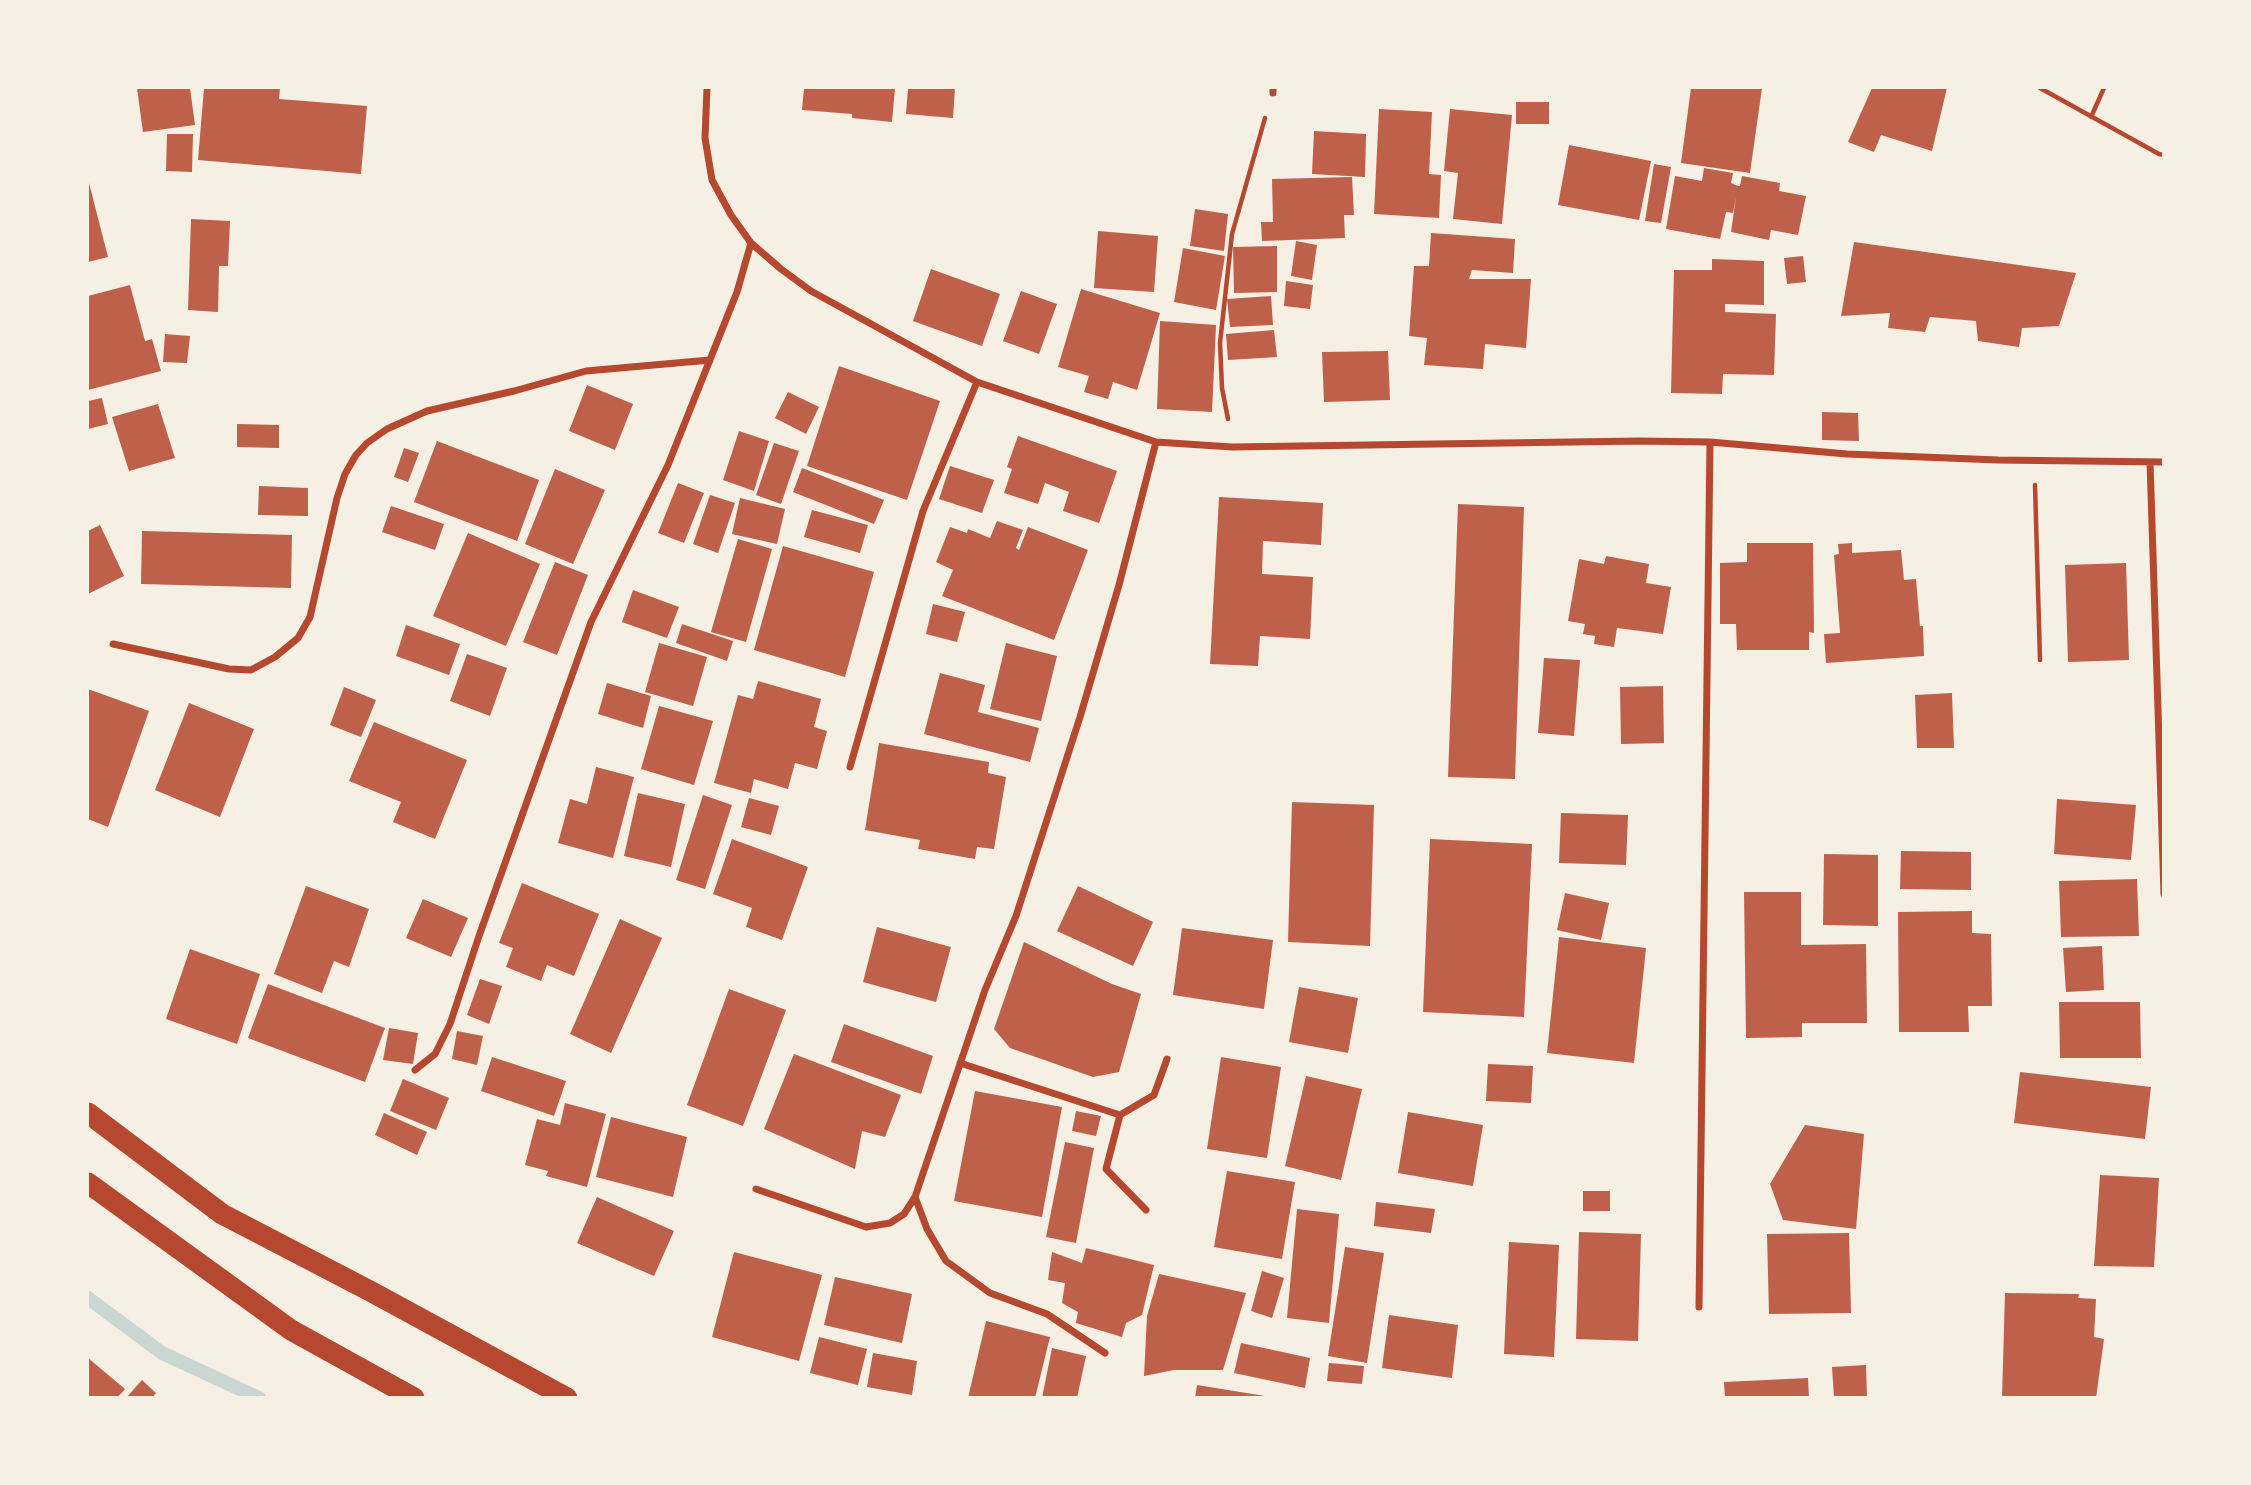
<!DOCTYPE html>
<html>
<head>
<meta charset="utf-8">
<style>
  body { margin:0 }
  #map { position:relative; width:2251px; height:1485px; overflow:hidden; background:#f6efe4; font-family:"Varela Round",sans-serif }
  canvas { display:block }
  .frame { position:absolute; inset:0; border:89px solid #f6efe4; pointer-events:none }
</style>
</head>
<body>
<div id="map">
<canvas width="2251" height="1485"></canvas>
<div class="frame"></div>
</div>
<script>
const ctx = document.querySelector('canvas').getContext('2d');
ctx.lineJoin = 'round';
const toPath = rows => new Path2D(rows.map(r => 'M' + r).join(''));
function stroke(path, color, width, dash) { ctx.strokeStyle = color; ctx.lineWidth = width; ctx.lineCap = dash ? 'butt' : 'round'; ctx.setLineDash(dash || []); ctx.stroke(path); }
function paint(path, color) { ctx.fillStyle = color; ctx.fill(path, 'evenodd'); }
const stream = toPath([
  [88,1298,162,1353,259,1398]
]);
const building = toPath([
  [137,88,190,88,195,125,143,132],
  [204,88,280,88,279,99,367,106,361,174,198,160],
  [804,88,895,88,892,122,852,118,852,114,802,110],
  [908,88,955,88,953,118,906,114],
  [1691,88,1762,88,1750,173,1681,163],
  [1872,88,1947,88,1932,151,1881,135,1874,152,1848,142],
  [1516,102,1549,102,1549,124,1516,124],
  [1379,109,1432,112,1429,174,1441,175,1439,218,1374,214],
  [1450,109,1512,115,1502,224,1453,219,1458,173,1444,171],
  [1314,131,1366,134,1365,177,1312,174],
  [167,134,193,134,192,172,166,171],
  [1569,145,1651,161,1639,220,1558,205],
  [1654,164,1671,167,1661,223,1645,221],
  [1704,168,1733,173,1731,183,1738,186,1740,186,1742,176,1780,183,1779,191,1806,196,1798,235,1771,230,1769,240,1731,232,1736,197,1733,213,1726,212,1720,239,1666,229,1675,176,1702,181],
  [1352,177,1354,215,1344,215,1345,238,1262,241,1261,222,1273,222,1272,179],
  [88,179,108,257,88,262],
  [1195,209,1228,214,1224,251,1190,246],
  [191,219,230,221,228,266,219,266,218,312,188,310],
  [1098,231,1158,236,1154,292,1094,288],
  [1431,233,1515,239,1513,273,1472,270,1469,279,1531,279,1526,348,1485,344,1483,369,1424,365,1427,338,1409,336,1414,266,1429,266],
  [1296,241,1317,245,1312,280,1291,276],
  [1854,242,2076,273,2059,326,2022,328,2019,347,1978,341,1976,321,1930,317,1925,332,1888,328,1890,313,1841,316],
  [1277,246,1277,292,1234,293,1233,247],
  [1183,248,1225,256,1216,310,1174,302],
  [1803,256,1806,282,1787,284,1784,258],
  [1712,259,1764,261,1764,305,1725,304,1725,312,1776,314,1774,375,1723,374,1722,394,1671,393,1674,270,1712,270],
  [931,269,1000,294,982,346,913,321],
  [1286,281,1313,285,1310,309,1284,306],
  [130,285,145,341,152,339,161,371,88,390,88,296],
  [1081,289,1160,313,1137,390,1113,382,1108,399,1084,392,1089,376,1058,367],
  [1021,291,1057,304,1039,354,1003,341],
  [1271,296,1273,325,1230,327,1227,299],
  [1160,321,1216,325,1212,412,1157,409],
  [1274,330,1277,357,1228,360,1226,334],
  [165,334,190,336,187,363,163,362],
  [1388,351,1390,400,1324,402,1322,352],
  [839,366,940,401,907,500,807,466],
  [587,385,633,404,615,450,569,431],
  [788,392,819,407,806,434,775,418],
  [102,398,108,424,88,429,88,401],
  [158,404,175,458,129,471,112,417],
  [1822,412,1858,413,1859,441,1822,440],
  [237,424,279,425,279,448,237,447],
  [739,431,769,441,754,491,723,480],
  [1018,436,1117,471,1099,523,1063,511,1069,492,1045,483,1038,504,1004,493,1012,469,1007,467],
  [437,441,539,480,517,541,414,502],
  [774,443,799,451,781,504,756,495],
  [404,448,419,453,408,482,394,477],
  [950,466,994,480,982,513,939,499],
  [802,468,884,500,874,524,793,492],
  [555,469,605,490,573,564,525,544],
  [678,483,704,493,684,543,658,533],
  [259,486,308,488,308,516,258,515],
  [710,495,735,503,718,553,693,544],
  [1219,497,1323,503,1321,545,1263,541,1262,574,1313,577,1310,639,1260,636,1258,666,1210,664],
  [740,498,785,509,777,544,732,534],
  [1458,504,1524,507,1515,779,1448,777],
  [391,506,444,524,435,550,382,532],
  [812,510,868,525,860,553,804,537],
  [997,521,1023,530,1016,548,1019,550,1028,527,1088,550,1054,640,942,596,953,570,936,562,950,527,967,533,968,529,990,538],
  [100,525,124,576,88,594,88,531],
  [142,531,292,535,291,588,141,584],
  [468,533,540,564,506,646,433,616],
  [738,539,772,549,746,642,711,632],
  [1747,543,1813,543,1814,633,1809,632,1809,650,1737,650,1736,624,1720,624,1720,563,1747,562],
  [1852,543,1852,553,1901,550,1904,580,1916,579,1920,626,1923,626,1924,656,1826,663,1824,634,1840,633,1834,555,1839,554,1838,544],
  [783,546,874,572,845,677,754,650],
  [1606,556,1649,564,1646,583,1671,587,1663,634,1617,628,1614,647,1594,644,1595,636,1583,634,1585,624,1568,621,1579,559,1604,564],
  [555,562,588,575,557,655,523,642],
  [2126,563,2129,660,2068,662,2065,565],
  [633,590,679,607,667,638,622,622],
  [933,604,965,612,957,642,926,634],
  [682,624,733,641,727,661,676,643],
  [406,625,460,644,449,675,396,656],
  [659,643,707,657,693,706,645,692],
  [1006,643,1057,656,1041,721,990,709],
  [467,654,507,668,490,716,450,701],
  [1544,658,1580,660,1574,736,1538,733],
  [940,673,985,685,978,712,1039,728,1030,762,924,734],
  [758,681,821,699,814,727,827,731,817,769,795,763,788,789,754,779,751,793,714,783,738,695,753,699],
  [607,683,651,696,643,728,598,714],
  [1663,686,1664,743,1621,744,1620,687],
  [344,687,376,700,361,737,330,725],
  [88,689,149,711,108,827,88,819],
  [1952,693,1954,748,1917,748,1915,695],
  [189,703,254,729,220,817,155,790],
  [659,706,713,721,694,785,641,769],
  [374,722,467,760,435,839,393,822,401,802,349,781],
  [879,743,989,762,988,773,1006,777,994,849,977,847,975,859,918,849,920,840,865,830],
  [596,767,634,777,613,858,558,843,570,799,587,804],
  [638,793,685,804,671,867,624,856],
  [703,795,732,805,705,889,676,880],
  [749,798,779,806,771,835,741,827],
  [2057,799,2136,805,2131,860,2054,854],
  [1292,802,1374,805,1370,946,1288,942],
  [1561,813,1628,815,1626,865,1559,863],
  [732,839,808,867,782,940,746,927,752,908,713,894],
  [1430,839,1532,844,1524,1017,1423,1012],
  [1901,851,1971,852,1971,890,1900,889],
  [1824,854,1878,855,1878,926,1823,925],
  [2137,879,2139,936,2061,937,2059,881],
  [522,883,599,914,574,976,547,965,541,981,506,967,513,948,499,943],
  [306,886,369,909,349,967,334,961,322,993,274,974],
  [1078,886,1153,922,1133,966,1057,931],
  [1744,892,1801,892,1801,945,1866,944,1867,1023,1802,1023,1802,1037,1746,1038],
  [1565,893,1609,903,1601,940,1557,930],
  [423,899,468,918,451,957,406,938],
  [1972,911,1972,933,1991,934,1992,1006,1968,1006,1969,1032,1899,1032,1898,912],
  [620,919,662,938,611,1053,570,1034],
  [877,927,951,947,936,1002,863,982],
  [1182,928,1273,940,1264,1009,1173,995],
  [1559,937,1646,948,1634,1063,1547,1053],
  [1024,942,1112,984,1141,994,1119,1072,1093,1077,1010,1048,994,1029],
  [2102,946,2104,990,2066,992,2063,948],
  [190,949,260,974,237,1044,166,1019],
  [480,979,502,986,489,1024,467,1015],
  [268,984,385,1028,365,1082,248,1038],
  [1299,987,1358,998,1348,1053,1289,1042],
  [729,989,786,1010,743,1126,687,1105],
  [2059,1002,2140,1002,2141,1058,2060,1058],
  [844,1024,933,1056,921,1094,831,1062],
  [389,1028,418,1033,413,1064,383,1060],
  [457,1031,483,1036,477,1065,452,1059],
  [794,1054,901,1095,885,1137,862,1131,855,1169,764,1129],
  [492,1057,566,1081,554,1116,481,1091],
  [1221,1057,1281,1067,1267,1158,1207,1149],
  [1488,1064,1533,1066,1531,1103,1486,1101],
  [2020,1072,2151,1087,2145,1139,2014,1123],
  [1306,1076,1362,1089,1341,1180,1285,1166],
  [403,1079,449,1098,436,1130,390,1111],
  [975,1091,1062,1107,1042,1217,954,1201],
  [565,1103,606,1114,587,1187,546,1176,548,1171,525,1165,537,1119,560,1125],
  [1076,1111,1101,1116,1096,1136,1072,1131],
  [1408,1112,1483,1125,1473,1186,1398,1173],
  [384,1113,427,1132,417,1155,375,1135],
  [611,1117,687,1137,673,1197,596,1177],
  [1805,1125,1864,1134,1856,1229,1783,1220,1770,1184],
  [1065,1142,1094,1148,1076,1243,1046,1237],
  [1227,1171,1295,1182,1282,1259,1214,1247],
  [2100,1175,2159,1178,2154,1267,2094,1266],
  [1583,1191,1610,1191,1610,1211,1583,1211],
  [597,1197,674,1231,654,1276,577,1243],
  [1376,1202,1435,1209,1431,1233,1374,1226],
  [1297,1209,1339,1214,1329,1323,1287,1318],
  [1579,1232,1641,1234,1638,1341,1576,1339],
  [1849,1233,1851,1313,1769,1314,1767,1234],
  [1509,1242,1559,1245,1554,1357,1504,1354],
  [1345,1247,1384,1253,1367,1363,1328,1356],
  [1086,1248,1154,1265,1142,1315,1126,1323,1122,1337,1076,1323,1078,1312,1062,1303,1065,1283,1048,1280,1052,1252,1082,1263],
  [734,1252,822,1275,799,1361,712,1337],
  [1262,1271,1284,1278,1272,1318,1251,1311],
  [1159,1274,1246,1293,1223,1370,1174,1370,1144,1376,1147,1316],
  [835,1277,912,1294,902,1343,824,1325],
  [2005,1293,2079,1294,2078,1298,2096,1299,2094,1337,2104,1339,2096,1398,2002,1398],
  [1389,1315,1458,1325,1452,1378,1382,1368],
  [986,1321,1050,1337,1035,1398,968,1398],
  [819,1337,867,1349,858,1385,810,1373],
  [1241,1343,1310,1358,1305,1388,1234,1373],
  [1052,1348,1086,1356,1077,1398,1042,1398],
  [873,1353,917,1361,912,1395,867,1387],
  [88,1358,125,1389,117,1398,88,1398],
  [1329,1363,1364,1366,1362,1384,1327,1381],
  [1866,1365,1867,1398,1834,1398,1832,1367],
  [1808,1378,1809,1398,1725,1398,1724,1382],
  [142,1380,156,1393,152,1398,126,1398],
  [1197,1385,1265,1396,1264,1398,1195,1398]
]);
const path = toPath([
  [2040,88,2159,154,2164,155],
  [2091,117,2104,88],
  [1228,419,1222,388,1220,343,1232,234,1265,118],
  [2035,485,2040,660]
]);
const minor = toPath([
  [707,88,705,138,712,180,731,215,751,243,781,269,811,291,977,382,1156,442,1232,447,1639,441,1710,442,1847,454,1998,460,2164,462],
  [1273,93,1273,88],
  [2150,462,2164,894],
  [113,644,229,669,251,670,275,657,298,638,310,617,337,498,345,474,356,455,367,443,387,429,427,411,514,391,586,371,710,360],
  [850,767,923,511,977,382],
  [960,1063,1120,1115,1106,1169,1146,1210],
  [415,1070,435,1054,450,1024,479,936,591,622,668,465,737,292,751,243],
  [1120,1115,1154,1095,1167,1059],
  [756,1189,866,1227,890,1223,904,1214,915,1197,985,990,1016,916,1080,717,1119,585,1156,442],
  [915,1197,927,1229,946,1261,990,1293,1047,1314,1105,1353],
  [1699,1307,1710,442]
]);
const motorway = toPath([
  [88,1113,222,1214,370,1291,567,1398],
  [88,1183,291,1330,414,1398]
]);
stroke(stream, '#c9d6d2', 14);
paint(building, '#bf614a');
stroke(path, '#b5482f', 4.5);
stroke(minor, '#b5482f', 7);
stroke(motorway, '#b5482f', 21);
</script>
</body>
</html>
